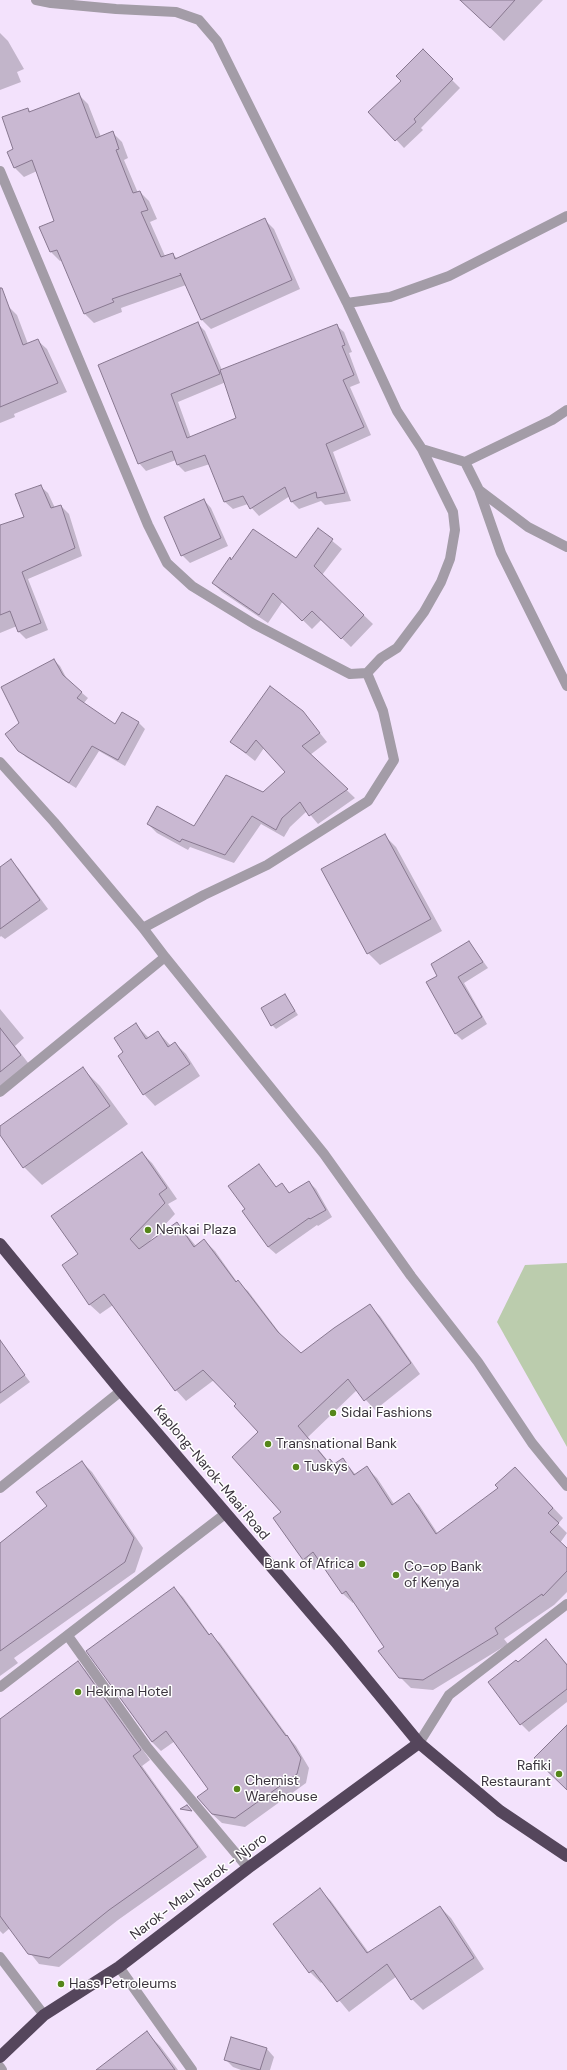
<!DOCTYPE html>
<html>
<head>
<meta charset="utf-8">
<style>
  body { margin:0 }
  canvas { display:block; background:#f3e2fc }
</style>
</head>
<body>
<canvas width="567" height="2070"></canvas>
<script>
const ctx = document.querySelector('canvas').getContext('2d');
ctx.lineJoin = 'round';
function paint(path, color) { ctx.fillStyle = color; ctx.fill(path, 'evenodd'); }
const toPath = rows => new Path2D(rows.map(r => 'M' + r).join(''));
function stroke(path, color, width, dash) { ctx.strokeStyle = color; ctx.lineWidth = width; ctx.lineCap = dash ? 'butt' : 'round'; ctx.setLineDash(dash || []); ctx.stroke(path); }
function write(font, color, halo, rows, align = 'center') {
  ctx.font = font + ' "DM Sans",sans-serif'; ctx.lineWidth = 3; ctx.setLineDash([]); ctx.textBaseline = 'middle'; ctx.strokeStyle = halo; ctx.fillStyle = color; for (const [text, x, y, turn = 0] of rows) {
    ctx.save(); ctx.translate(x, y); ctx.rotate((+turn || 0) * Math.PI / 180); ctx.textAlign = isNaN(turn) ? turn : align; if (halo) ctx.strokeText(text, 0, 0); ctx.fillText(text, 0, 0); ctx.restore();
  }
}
const green = toPath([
  [567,1263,567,1447,497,1322,525,1265]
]);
const shadow = toPath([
  [461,0,543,0,504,41],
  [0,33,8,41,24,69,17,72,21,82,0,90],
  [423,51,460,88,421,128,423,130,404,148,370,112,402,81],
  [79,95,88,104,101,137,113,133,122,142,128,158,124,160,138,193,140,192,149,201,157,219,150,222,165,256,172,254,178,259,265,220,274,229,300,289,211,329,202,320,186,285,121,308,122,312,94,323,85,314,63,260,60,261,51,252,40,228,56,222,37,171,24,177,15,168,14,150,28,109,31,112],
  [8,306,17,315,28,344,37,340,47,349,67,392,14,414,15,417,0,423,0,309],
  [197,323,205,331,222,370,336,325,344,332,352,352,349,353,360,383,350,387,371,435,333,452,351,501,325,505,321,501,299,509,291,501,290,496,259,516,248,504,233,509,225,502,210,464,185,472,178,465,176,460,146,471,139,463],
  [226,382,237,419,191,438,178,402],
  [40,486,48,493,55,508,61,506,69,514,82,556,28,579,48,630,26,639,18,631,17,626,0,633,0,526,26,518],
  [204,500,211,508,228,546,190,563,182,555],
  [319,530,342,549,322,575,373,624,351,647,322,619,312,629,283,601,268,623,222,592,213,583,230,559,232,561,296,560],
  [54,660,60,666,68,681,88,698,83,704,116,726,122,714,139,723,145,729,125,766,99,751,76,788,26,757,19,750,20,723],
  [303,712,327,742,310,755,355,798,318,824,307,811,290,827,284,837,261,824,234,863,190,847,188,850,157,833,148,824,194,828,263,793,286,772,264,748,255,761,231,742],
  [385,836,396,847,442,931,380,965,368,953],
  [11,861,19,869,48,909,5,939,1,936,0,937,0,869],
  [469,942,488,968,464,983,487,1024,462,1040,456,1034,427,983,439,976],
  [285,995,298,1015,276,1029,272,1025],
  [0,1009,24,1038,15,1046,29,1064,0,1086],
  [136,1025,149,1038,158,1032,171,1046,175,1043,186,1054,200,1076,155,1106,144,1094,125,1052],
  [82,1068,100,1086,128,1124,42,1185,24,1167,0,1133,0,1127],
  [142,1153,152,1163,177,1199,168,1204,175,1214,144,1247,177,1223,196,1246,204,1240,215,1251,237,1282,248,1291,285,1340,301,1354,370,1306,380,1316,420,1374,375,1410,357,1390,308,1437,328,1461,335,1465,343,1460,356,1475,367,1468,377,1478,394,1504,408,1495,419,1505,438,1534,525,1478,563,1518,558,1524,567,1533,560,1543,567,1549,567,1592,554,1605,504,1639,508,1644,433,1690,411,1688,400,1677,385,1647,354,1602,353,1603,342,1593,322,1563,314,1570,303,1559,259,1433,237,1405,214,1380,186,1401,176,1390,113,1305,100,1314,89,1304,79,1255],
  [259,1165,277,1188,282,1184,290,1193,309,1182,316,1189,332,1217,318,1226,317,1225,276,1254,268,1247,247,1209],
  [8,1353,30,1382,0,1404,0,1359],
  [82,1462,92,1472,143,1548,135,1572,14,1658,18,1663,0,1676,0,1543,48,1506],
  [174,1588,183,1597,210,1635,220,1643,289,1738,296,1746,309,1768,306,1783,245,1827,222,1823,212,1814,209,1789,175,1741,161,1751,152,1742],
  [546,1640,567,1664,567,1702,529,1732,521,1724,518,1663],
  [78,1662,87,1672,150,1760,142,1766,207,1857,118,1920,59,1967,39,1964,10,1928,3,1934,0,1931,0,1720],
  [320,1890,331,1901,369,1953,440,1907,451,1918,484,1969,423,2010,412,1999,397,1976,349,2012,323,1981,321,1983,310,1972],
  [147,2033,160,2046,178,2070,97,2070],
  [267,2049,274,2057,270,2070,241,2070,233,2067,225,2059]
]);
const building = toPath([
  [460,0,515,0,490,28,460,0],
  [423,49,453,79,414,119,416,122,395,141,368,112,401,81,396,76,423,49],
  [79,93,96,138,113,131,119,149,116,150,133,193,140,191,148,210,141,212,161,257,173,253,175,259,265,218,292,280,201,320,180,273,181,275,112,299,114,302,84,314,57,250,50,252,39,227,54,221,32,160,14,168,7,152,13,149,2,117,28,108,29,112,79,93],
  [0,288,2,288,23,345,38,339,58,383,0,407,0,288],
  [198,322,220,374,171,394,187,438,236,418,220,370,337,324,345,345,342,346,354,375,343,380,364,427,326,444,345,493,317,498,316,492,291,502,285,487,250,509,243,496,224,502,205,455,177,465,172,451,138,464,98,365,198,322],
  [41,485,51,508,61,505,75,548,22,572,41,623,18,632,10,611,0,615,0,525,24,517,15,494,41,485],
  [204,499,221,538,181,556,164,517,204,499],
  [318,528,333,539,314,566,364,615,341,639,312,611,302,621,273,593,259,615,212,583,230,557,231,560,253,529,296,558,318,528],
  [54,659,63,675,82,692,77,698,115,724,122,712,139,722,118,760,92,746,69,783,18,751,5,734,19,723,1,687,54,659],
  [270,686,303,711,320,733,302,746,348,789,309,816,300,802,282,818,276,830,252,816,225,855,182,839,180,842,147,824,157,806,194,826,226,775,263,792,285,772,256,740,246,753,230,742,270,686],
  [385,834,431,919,367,954,321,869,385,834],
  [11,859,40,900,0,929,0,867,11,859],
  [469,941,483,962,458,977,482,1017,455,1034,426,982,437,976,431,964,469,941],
  [285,994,295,1011,271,1026,261,1008,285,994],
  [136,1023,146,1039,158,1031,168,1047,175,1042,190,1064,143,1095,118,1056,123,1052,114,1038,136,1023],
  [0,1028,21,1055,0,1072,0,1028],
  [83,1067,110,1106,23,1168,0,1135,0,1126,83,1067],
  [142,1152,167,1188,159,1194,165,1203,130,1239,139,1249,177,1222,194,1247,204,1239,236,1282,238,1280,278,1332,301,1353,334,1328,370,1304,411,1363,364,1401,348,1379,298,1426,327,1461,330,1459,334,1464,343,1458,354,1475,367,1466,392,1505,409,1493,436,1534,498,1488,495,1485,515,1467,553,1508,548,1513,559,1523,550,1532,567,1548,567,1571,543,1596,542,1594,495,1628,498,1634,423,1680,399,1678,378,1651,384,1647,346,1591,342,1594,313,1552,303,1560,273,1518,281,1512,232,1457,258,1432,234,1406,236,1404,203,1370,175,1391,104,1294,89,1305,62,1265,78,1254,51,1216,142,1152],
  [259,1164,276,1187,282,1183,289,1193,309,1181,326,1210,310,1219,309,1218,268,1247,242,1211,245,1209,228,1186,259,1164],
  [0,1340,25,1375,0,1393,0,1340],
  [82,1461,134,1538,125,1562,0,1651,0,1543,47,1506,36,1492,82,1461],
  [174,1587,209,1635,211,1633,286,1736,287,1735,301,1758,297,1774,235,1818,212,1814,197,1797,208,1789,166,1731,152,1742,86,1651,174,1587],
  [546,1639,567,1665,567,1689,520,1725,488,1682,516,1660,518,1662,546,1639],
  [78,1661,141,1750,133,1756,198,1847,109,1910,49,1958,28,1954,0,1916,0,1719,78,1661],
  [567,1725,567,1790,534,1758,567,1725],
  [187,1805,192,1811,180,1809,187,1805],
  [320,1888,367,1953,440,1906,474,1958,411,2000,387,1964,337,2002,313,1970,309,1973,273,1924,320,1888],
  [147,2031,175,2070,96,2070,147,2031],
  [231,2037,267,2048,260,2070,224,2060,231,2037]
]);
const minor = toPath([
  [0,171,148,525,167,563,192,586,254,624,350,674,367,673,381,658,397,648,424,612,441,582,450,559,455,530,453,512,422,449,397,411,347,303,217,41,199,20,176,12,116,9,51,3,36,0],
  [347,303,390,297,449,276,567,216],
  [422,449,465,462,552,420,567,410],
  [465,462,479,490,528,527,567,547],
  [479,490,501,553,567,686],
  [0,762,54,822,143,928,165,957,0,1092],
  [143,928,204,895,267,865,368,801,394,760,383,711,367,673],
  [165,957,324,1154,411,1276,478,1362,532,1443,567,1486],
  [0,1488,121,1391],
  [68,1636,147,1747,248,1868],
  [0,1687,225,1514],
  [419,1743,449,1695,567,1604],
  [0,1957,44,2015],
  [119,1967,192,2070],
  [0,2067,2,2070]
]);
const highway = toPath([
  [0,1244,121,1391,336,1642,419,1743,500,1811,567,1856],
  [0,2057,44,2015,119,1967,248,1868,419,1743]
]);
const markers = [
  [148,1230,4,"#55861a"],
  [333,1413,4,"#55861a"],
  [268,1444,4,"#55861a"],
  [296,1467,4,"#55861a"],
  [362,1564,4,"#55861a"],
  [396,1575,4,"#55861a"],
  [78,1692,4,"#55861a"],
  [559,1774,4,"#55861a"],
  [237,1789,4,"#55861a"],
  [61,1984,4,"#55861a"]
];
const poiNames = [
  ["Nenkai Plaza",156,1230],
  ["Sidai Fashions",341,1413],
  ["Transnational Bank",276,1444],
  ["Tuskys",304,1467],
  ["Bank of Africa",354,1564,"right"],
  ["Co-op Bank",404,1567],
  ["of Kenya",404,1583],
  ["Hekima Hotel",86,1692],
  ["Rafiki",551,1766,"right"],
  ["Restaurant",551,1782,"right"],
  ["Chemist",245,1781],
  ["Warehouse",245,1797],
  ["Hass Petroleums",69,1984]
];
const streetNames = [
  ["Kaplong-Narok-Maai Road",211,1473,50],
  ["Narok- Mau Narok - Njoro",199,1887,-37]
];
paint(green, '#bbccad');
paint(shadow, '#0003');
paint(building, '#c9b8d2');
stroke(building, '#887890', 1);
stroke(minor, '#a39ca7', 10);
stroke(highway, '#55465c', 12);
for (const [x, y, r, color] of markers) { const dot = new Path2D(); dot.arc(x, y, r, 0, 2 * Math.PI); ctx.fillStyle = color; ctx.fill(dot); stroke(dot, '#fff', 1.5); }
write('14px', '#3b343e', '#fff', poiNames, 'left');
write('14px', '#3b343e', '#fff', streetNames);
</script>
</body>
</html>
